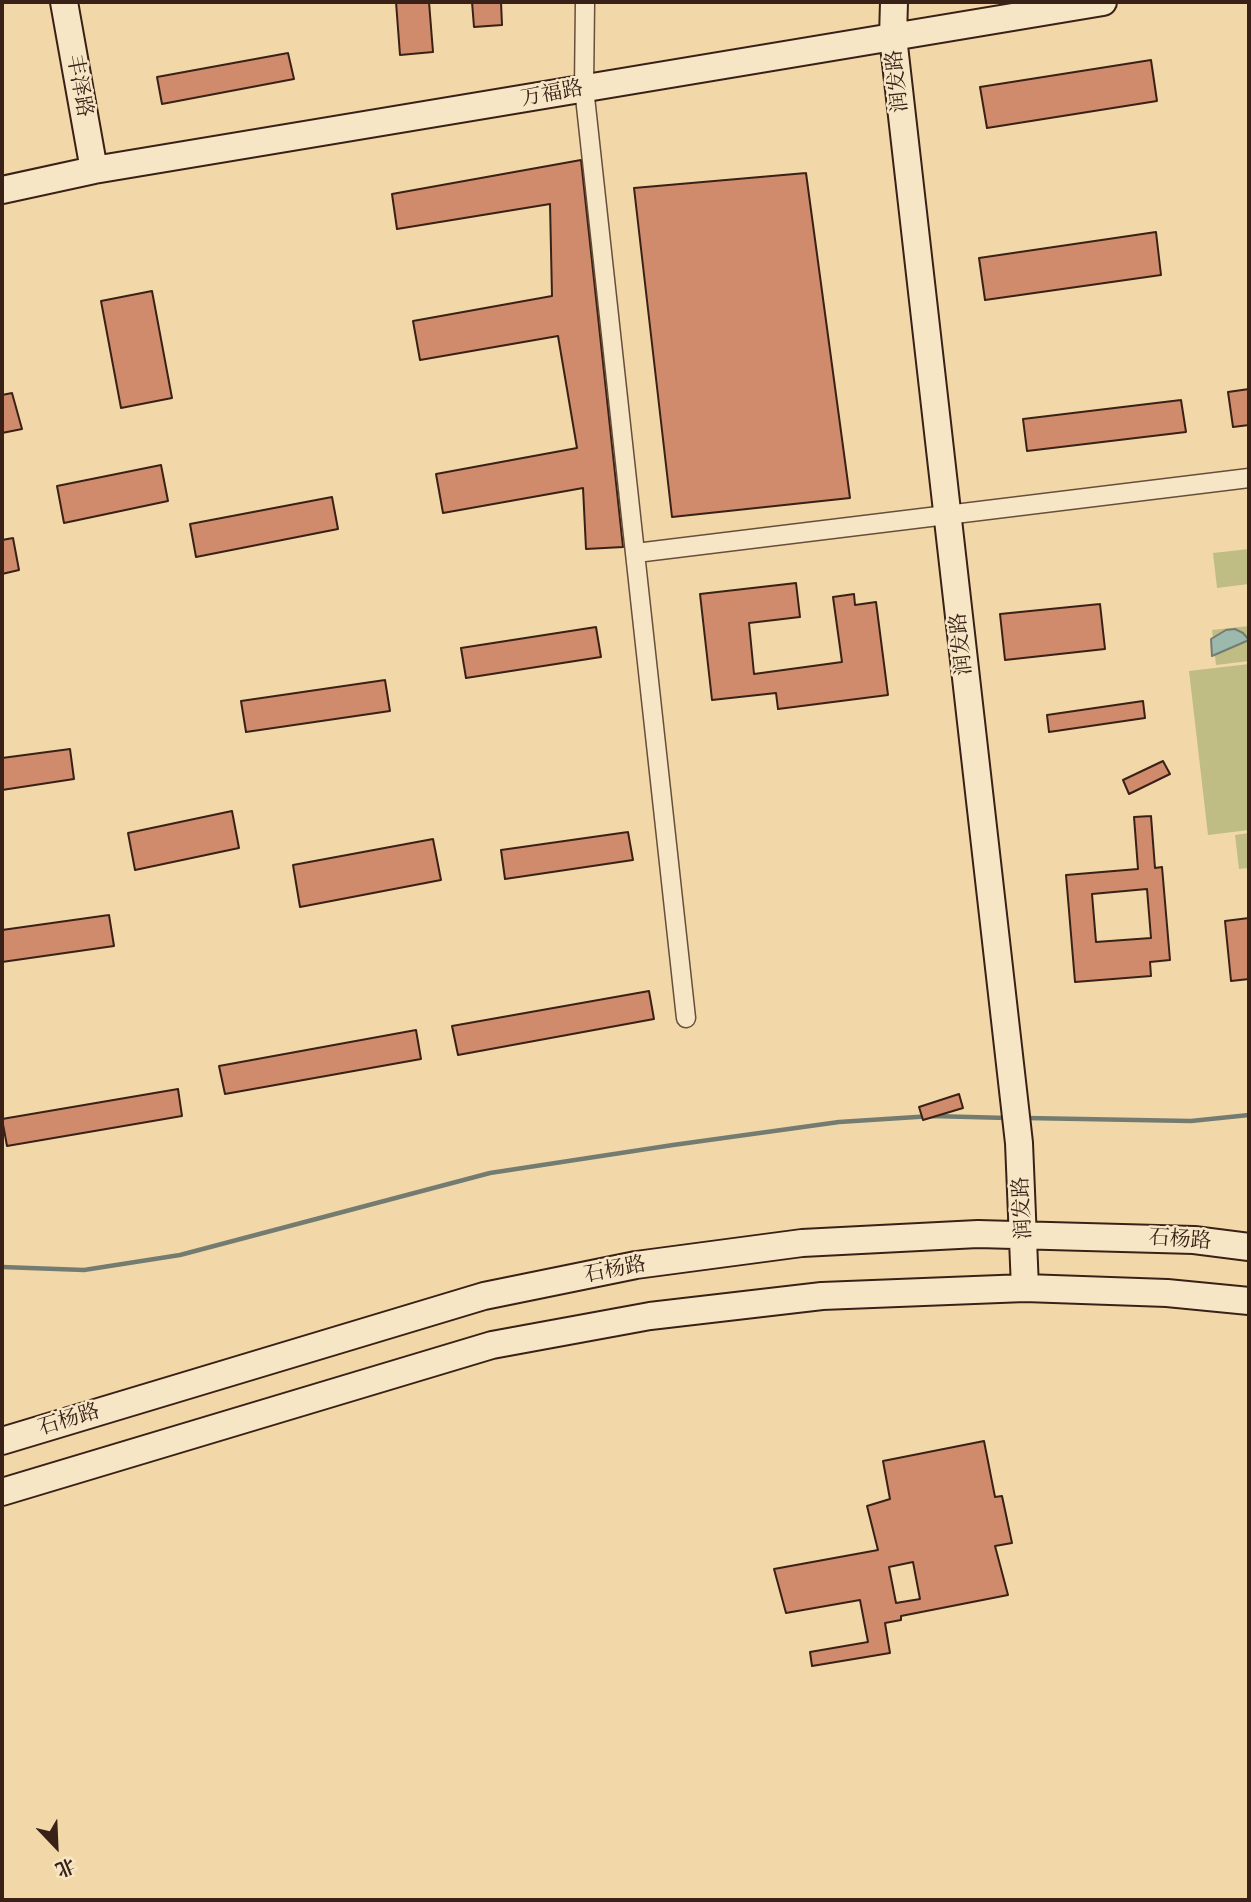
<!DOCTYPE html>
<html>
<head>
<meta charset="utf-8">
<style>
  body { margin:0 }
  #map { position:relative; width:1251px; height:1902px; overflow:hidden; background:#f2d8a8; font-family:"Old Standard TT","Noto Serif SC",serif }
  canvas { display:block }
  .frame { position:absolute; inset:0; border:4px solid #392117; pointer-events:none }
  .north { position:absolute; left:21px; top:1811px; width:70px; height:70px; -webkit-text-stroke:5px #f7e6c6; paint-order:stroke; rotate:157deg; font-size:19px; font-weight:700; line-height:28px; text-align:center; color:#392117 }
  .north::after { content:''; display:block; margin:auto; width:24px; height:32px; background:#392117; clip-path:polygon(50% 0,100% 100%,50% 72%,0 100%) }
</style>
</head>
<body>
<div id="map">
<canvas width="1251" height="1902"></canvas>
<div class="frame"></div>
<div class="north">北</div>
</div>
<script>
const ctx = document.querySelector('canvas').getContext('2d');
ctx.lineJoin = 'round';
function paint(path, color) { ctx.fillStyle = color; ctx.fill(path, 'evenodd'); }
const toPath = rows => new Path2D(rows.map(r => 'M' + r).join(''));
function stroke(path, color, width, dash) { ctx.strokeStyle = color; ctx.lineWidth = width; ctx.lineCap = dash ? 'butt' : 'round'; ctx.setLineDash(dash || []); ctx.stroke(path); }
function write(font, color, halo, rows, align = 'center') {
  ctx.font = font + ' "Old Standard TT","Noto Serif SC",serif'; ctx.lineWidth = 5; ctx.setLineDash([]); ctx.textBaseline = 'middle'; ctx.strokeStyle = halo; ctx.fillStyle = color; for (const [text, x, y, turn = 0] of rows) {
    ctx.save(); ctx.translate(x, y); ctx.rotate((+turn || 0) * Math.PI / 180); ctx.textAlign = isNaN(turn) ? turn : align; if (halo) ctx.strokeText(text, 0, 0); ctx.fillText(text, 0, 0); ctx.restore();
  }
}
const green = toPath([
  [1249,549,1249,584,1217,588,1213,553],
  [1249,626,1249,661,1216,665,1212,630],
  [1249,664,1249,830,1208,835,1189,671],
  [1249,833,1249,868,1239,869,1235,835]
]);
const water = toPath([
  [1235,629,1243,633,1249,640,1212,656,1211,639,1226,630,1235,629]
]);
const stream = toPath([
  [1026,1118,1191,1121,1249,1115],
  [2,1267,84,1270,180,1255,490,1173,673,1145,839,1122,932,1116,1007,1118]
]);
const building = toPath([
  [396,2,429,2,433,52,400,55,396,2],
  [472,2,501,2,502,25,474,27,472,2],
  [288,53,294,79,162,104,157,77,288,53],
  [1151,60,1157,101,987,128,980,87,1151,60],
  [581,160,623,547,586,549,583,488,443,513,436,474,577,448,558,336,420,360,413,321,552,296,550,204,397,229,392,194,581,160],
  [806,173,850,498,672,517,634,188,806,173],
  [1156,232,1161,275,985,300,979,258,1156,232],
  [152,291,172,398,121,408,101,301,152,291],
  [1249,389,1249,425,1233,427,1228,392,1249,389],
  [12,393,22,429,2,433,2,395,12,393],
  [1181,400,1186,432,1027,451,1023,419,1181,400],
  [161,465,168,501,64,523,57,486,161,465],
  [332,497,338,529,196,557,190,524,332,497],
  [13,538,19,570,2,574,2,540,13,538],
  [796,583,800,617,749,623,754,674,842,662,833,597,854,594,855,605,876,602,888,695,778,709,776,693,712,700,700,594,796,583],
  [1100,604,1105,649,1005,660,1000,614,1100,604],
  [596,627,601,657,466,678,461,648,596,627],
  [385,680,390,711,246,732,241,701,385,680],
  [1143,701,1145,718,1049,732,1047,715,1143,701],
  [70,749,74,779,2,790,2,758,70,749],
  [1163,761,1170,774,1129,794,1123,780,1163,761],
  [232,811,239,848,135,870,128,833,232,811],
  [1151,816,1155,868,1162,867,1170,960,1150,962,1151,976,1075,982,1066,875,1138,869,1134,817,1151,816],
  [1147,889,1151,938,1096,942,1092,894,1147,889],
  [628,832,633,860,505,879,501,850,628,832],
  [433,839,441,880,300,907,293,865,433,839],
  [109,915,114,946,2,962,2,930,109,915],
  [1249,918,1249,979,1231,981,1225,921,1249,918],
  [649,991,654,1019,458,1055,452,1026,649,991],
  [416,1030,421,1059,225,1094,219,1066,416,1030],
  [178,1089,182,1116,7,1146,2,1119,178,1089],
  [959,1094,963,1108,923,1120,919,1107,959,1094],
  [984,1441,995,1497,1002,1496,1012,1543,995,1546,1008,1595,901,1616,901,1620,885,1623,890,1653,812,1666,810,1652,868,1642,860,1600,786,1613,774,1569,878,1550,867,1506,890,1499,883,1461,984,1441],
  [913,1562,920,1599,896,1603,889,1567,913,1562]
]);
const minor = toPath([
  [585,2,584,88,686,1018],
  [636,553,1249,478]
]);
const secondary = toPath([
  [64,2,94,170],
  [894,2,893,37,1019,1143,1025,1288],
  [2,190,94,170,1103,2],
  [2,1441,484,1296,636,1265,802,1243,978,1234,1194,1240,1249,1247],
  [2,1492,492,1345,650,1316,822,1296,1025,1288,1167,1293,1249,1301]
]);
const streetNames = [
  ["润发路",898,81,-96],
  ["丰泽路",79,86,80],
  ["万福路",552,94,-10],
  ["润发路",962,644,-96],
  ["润发路",1023,1208,-93],
  ["石杨路",1180,1240,4],
  ["石杨路",615,1270,-11],
  ["石杨路",69,1420,-17]
];
paint(green, '#c0bd84');
paint(water, '#9cb9ae');
stroke(water, '#747c72', 2);
stroke(stream, '#747c72', 4.5);
paint(building, '#cf8b6b');
stroke(building, '#392117', 2);
stroke(minor, '#674f3b', 21);
stroke(secondary, '#392117', 30);
stroke(minor, '#f7e6c6', 18);
stroke(secondary, '#f7e6c6', 26);
write('21px', '#392117', '#f7e6c6', streetNames);
</script>
</body>
</html>
